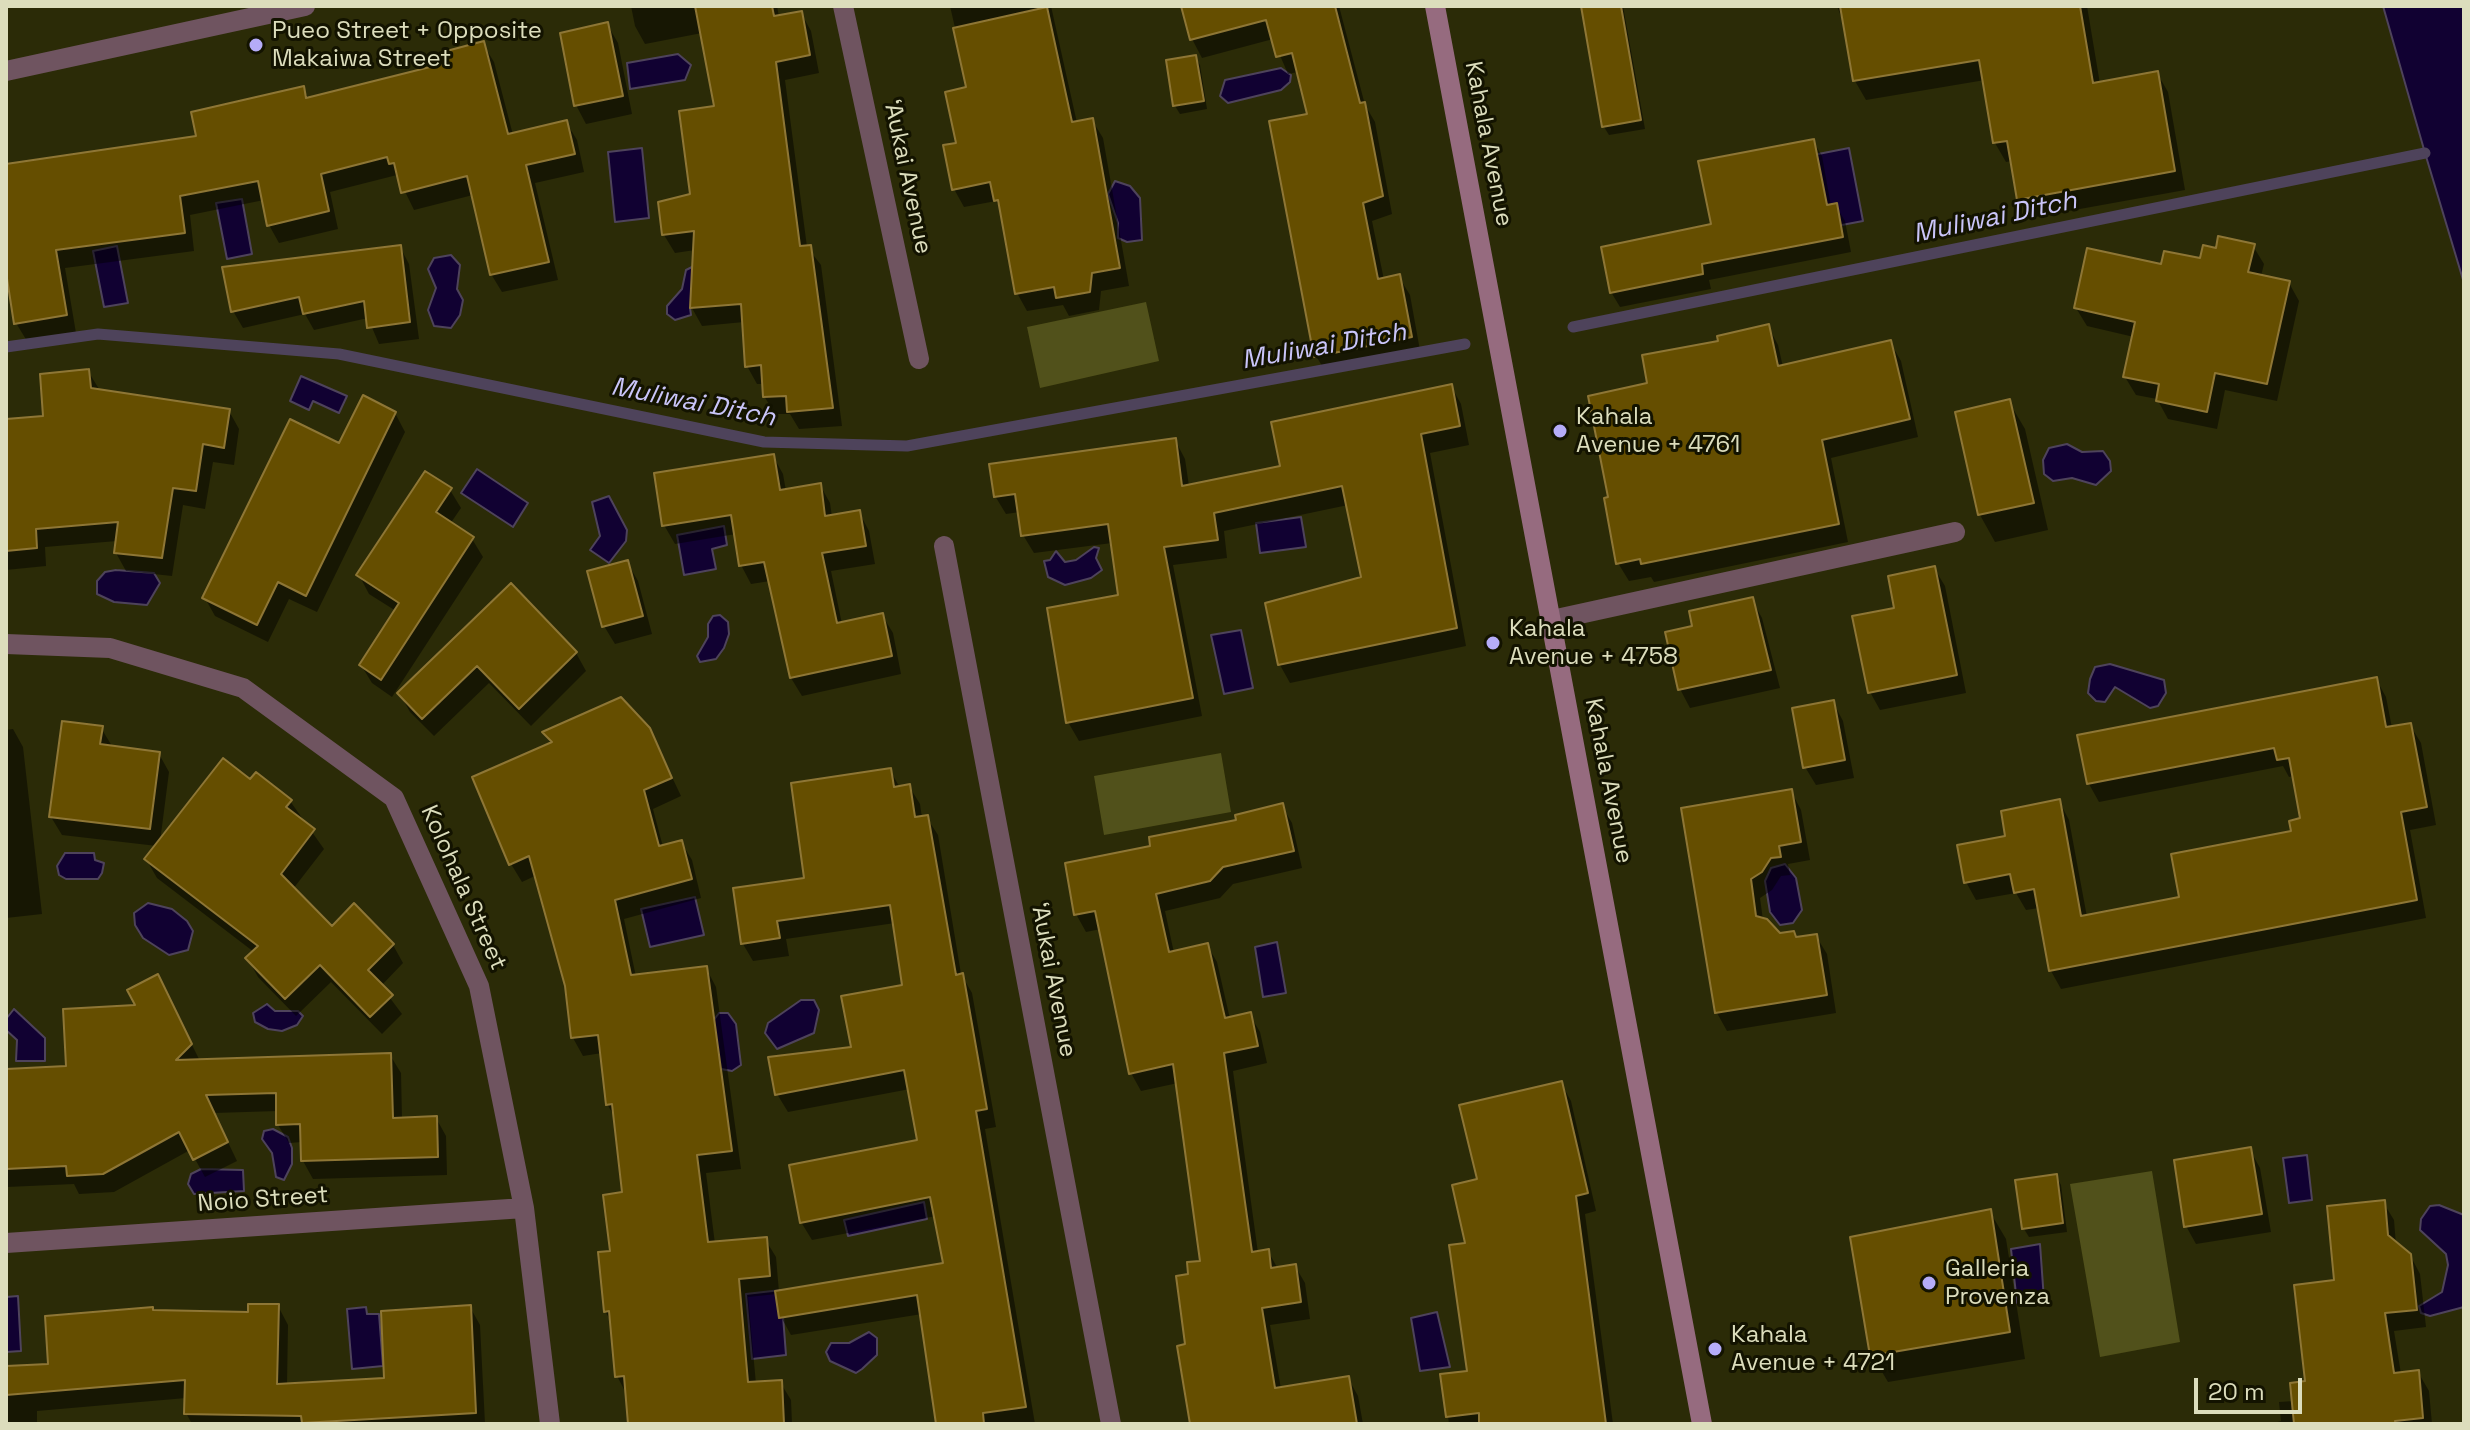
<!DOCTYPE html>
<html>
<head>
<meta charset="utf-8">
<style>
  body { margin:0 }
  #map { position:relative; width:2470px; height:1430px; overflow:hidden; background:#2b2b07; font-family:"Space Grotesk",sans-serif }
  canvas { display:block }
  .frame { position:absolute; inset:0; border:8px solid #dcddbc; pointer-events:none }
  .scale { position:absolute; left:2194px; top:1378px; width:108px; height:36px; box-sizing:border-box; border:4px solid #dcddbc; border-top:0; padding-left:10px; font-size:24px; line-height:28px; white-space:nowrap; color:#dcddbc; -webkit-text-stroke:6px #131300; paint-order:stroke }
</style>
</head>
<body>
<div id="map">
<canvas width="2470" height="1430"></canvas>
<div class="frame"></div>
<div class="scale">20 m</div>
</div>
<script>
const ctx = document.querySelector('canvas').getContext('2d');
ctx.lineJoin = 'round';
function paint(path, color) { ctx.fillStyle = color; ctx.fill(path, 'evenodd'); }
const toPath = rows => new Path2D(rows.map(r => 'M' + r).join(''));
function stroke(path, color, width, dash) { ctx.strokeStyle = color; ctx.lineWidth = width; ctx.lineCap = dash ? 'butt' : 'round'; ctx.setLineDash(dash || []); ctx.stroke(path); }
function write(font, color, halo, rows, align = 'center') {
  ctx.font = font + ' "Space Grotesk",sans-serif'; ctx.lineWidth = 6; ctx.setLineDash([]); ctx.textBaseline = 'middle'; ctx.strokeStyle = halo; ctx.fillStyle = color; for (const [text, x, y, turn = 0] of rows) {
    ctx.save(); ctx.translate(x, y); ctx.rotate((+turn || 0) * Math.PI / 180); ctx.textAlign = isNaN(turn) ? turn : align; if (halo) ctx.strokeText(text, 0, 0); ctx.fillText(text, 0, 0); ctx.restore();
  }
}
const green = toPath([
  [1146,302,1159,361,1040,388,1027,327],
  [1221,753,1231,812,1104,835,1094,776],
  [2152,1171,2180,1342,2100,1357,2070,1184]
]);
const water = toPath([
  [2383,6,2464,6,2464,283,2425,153,2383,6],
  [678,54,691,65,685,80,630,89,627,63,678,54],
  [1281,68,1291,75,1290,82,1281,90,1228,103,1220,96,1225,80,1281,68],
  [642,148,649,218,615,222,608,152,642,148],
  [1849,148,1863,221,1826,228,1813,155,1849,148],
  [1115,181,1130,186,1140,198,1142,240,1127,242,1118,238,1118,223,1108,194,1115,181],
  [242,199,252,254,227,259,216,203,242,199],
  [117,246,128,303,104,307,93,251,117,246],
  [451,255,460,265,457,289,463,300,460,315,451,328,434,326,428,310,436,288,428,269,434,258,451,255],
  [694,266,704,290,690,308,691,315,675,320,667,314,667,306,682,289,686,270,694,266],
  [301,376,347,396,339,413,313,401,309,410,290,401,301,376],
  [2067,444,2082,452,2103,451,2110,461,2111,471,2096,485,2072,478,2053,481,2044,474,2043,460,2049,448,2067,444],
  [477,469,528,503,513,527,461,493,477,469],
  [609,496,627,530,626,541,609,563,590,550,600,536,592,502,609,496],
  [1301,517,1306,547,1260,553,1256,523,1301,517],
  [724,526,727,545,712,549,716,569,684,575,677,535,724,526],
  [1094,547,1099,548,1096,558,1102,570,1091,578,1065,585,1048,577,1044,561,1050,560,1056,551,1065,562,1076,560,1094,547],
  [116,570,154,573,160,583,147,605,114,602,97,594,97,581,105,572,116,570],
  [720,615,728,622,729,634,724,648,716,659,700,662,697,656,708,637,708,624,713,616,720,615],
  [1241,630,1253,688,1224,694,1211,635,1241,630],
  [2110,664,2164,680,2166,693,2158,706,2150,708,2115,687,2105,702,2096,701,2088,693,2090,679,2095,667,2110,664],
  [65,853,94,853,95,860,104,863,102,873,98,879,66,879,59,875,57,866,65,853],
  [1785,864,1796,878,1802,910,1793,923,1780,925,1770,912,1765,881,1771,868,1785,864],
  [695,897,704,935,650,947,641,909,695,897],
  [148,903,172,909,187,921,193,931,188,950,169,955,143,938,135,925,134,913,148,903],
  [1277,942,1286,993,1263,997,1255,947,1277,942],
  [801,1000,814,1000,819,1010,814,1033,777,1049,765,1033,768,1023,801,1000],
  [267,1004,275,1011,298,1011,303,1016,297,1025,282,1031,268,1029,255,1022,253,1013,267,1004],
  [14,1009,45,1038,45,1061,16,1061,17,1040,6,1030,6,1019,14,1009],
  [719,1013,728,1013,736,1024,741,1065,732,1071,721,1069,717,1063,710,1025,719,1013],
  [273,1129,288,1137,292,1148,292,1164,284,1180,276,1177,272,1153,262,1139,264,1131,273,1129],
  [2307,1155,2312,1200,2289,1203,2283,1158,2307,1155],
  [201,1169,243,1170,244,1191,194,1194,188,1184,191,1174,201,1169],
  [924,1202,927,1219,848,1236,844,1220,924,1202],
  [2439,1205,2464,1215,2464,1307,2430,1316,2421,1313,2419,1306,2442,1292,2448,1265,2446,1254,2420,1230,2421,1219,2430,1206,2439,1205],
  [2040,1244,2044,1300,2017,1303,2011,1249,2040,1244],
  [781,1290,786,1355,752,1359,746,1294,781,1290],
  [18,1296,21,1351,6,1352,6,1297,18,1296],
  [366,1307,367,1314,379,1314,383,1366,352,1369,347,1309,366,1307],
  [1437,1312,1450,1367,1420,1371,1411,1318,1437,1312],
  [869,1332,877,1338,877,1355,862,1369,856,1373,830,1361,826,1352,831,1343,849,1343,869,1332]
]);
const shadow = toPath([
  [631,6,777,6,779,17,801,13,811,31,819,73,785,80,807,247,821,265,842,426,799,429,790,414,775,414,764,396,764,384,757,384,747,366,744,322,702,326,692,308,695,250,675,253,664,235,692,195,717,108,702,33,645,44,635,26],
  [950,6,1051,6,1077,123,1092,120,1103,138,1129,286,1101,291,1099,310,1069,316,1063,305,1027,311,1017,293,1003,212,996,201,964,207,954,189,969,89],
  [1183,6,1339,6,1365,105,1375,122,1392,214,1372,221,1384,280,1399,277,1410,295,1421,356,1327,374,1316,356,1310,115,1298,72,1288,74,1273,39,1202,58,1192,39],
  [1583,6,1623,6,1645,129,1609,135,1604,127],
  [1837,6,2087,6,2100,84,2157,73,2168,92,2185,190,2030,218,2019,200,2012,161,2006,162,1995,143,1985,80,1866,100,1855,81,1847,32],
  [607,24,618,43,632,114,586,124,576,105],
  [483,44,494,62,513,135,566,122,577,140,584,172,535,183,558,280,502,292,491,274,473,195,414,210,397,175,330,192,338,229,279,243,269,225,264,200,190,215,194,251,65,268,76,333,27,341,16,323,6,263,6,166,198,138,302,88,309,99,444,66],
  [1195,57,1200,65,1207,109,1180,114,1175,106,1168,62],
  [1813,141,1822,156,1831,206,1836,206,1845,221,1851,252,1709,280,1711,289,1620,307,1611,292,1713,226],
  [2253,246,2264,264,2261,276,2289,283,2299,301,2277,401,2225,390,2217,429,2168,419,2157,399,2136,395,2125,377,2134,337,2087,326,2076,308,2163,266,2202,260,2217,250],
  [400,247,409,264,419,339,379,344,368,318,314,330,305,314,243,328,233,311],
  [1768,326,1778,345,1783,367,1890,342,1901,361,1918,437,1831,458,1848,542,1654,582,1651,577,1629,581,1618,563,1611,498,1649,385,1720,343],
  [88,371,99,389,229,411,239,429,234,465,213,462,205,509,183,505,172,576,126,571,116,553,117,541,45,547,46,566,6,570,6,421,45,418],
  [1451,386,1461,404,1469,445,1430,453,1466,646,1290,683,1280,665,1364,578,1348,505,1224,531,1227,558,1173,565,1202,716,1079,741,1068,722,1120,596,1112,543,1034,553,1023,535,1020,512,1006,514,995,496,1175,440,1185,459,1189,486,1282,467],
  [2009,402,2025,429,2048,530,1995,542,1980,515,1958,413],
  [395,413,405,432,317,612,289,599,268,642,215,616,205,598],
  [773,456,783,474,786,491,820,485,830,503,832,517,859,512,869,531,875,564,831,571,842,624,882,615,893,633,901,674,802,696,791,678,770,581,751,584,741,565,736,534,675,544,664,525],
  [450,490,461,508,450,524,472,539,483,557,392,697,372,683,361,665,396,611,369,594,359,575],
  [627,562,638,581,652,634,615,644,604,626],
  [1934,568,1945,586,1966,693,1880,710,1870,692,1897,609],
  [511,586,576,653,586,671,531,726,489,683,434,736,410,712,400,694],
  [1752,600,1762,618,1780,688,1690,708,1680,689,1695,628],
  [2376,679,2386,697,2392,728,2410,725,2421,743,2436,825,2410,830,2426,918,2061,989,2051,971,2039,908,2026,910,2016,893,1976,900,1966,882,2007,838,2059,801,2069,820,2087,917,2182,898,2293,833,2302,820,2294,776,2289,777,2283,766,2099,802,2089,784],
  [1833,702,1843,721,1854,778,1816,785,1805,767],
  [101,728,112,746,159,754,169,772,160,842,251,781,290,801,324,849,293,889,331,929,354,906,393,945,403,963,381,986,402,1014,382,1034,331,982,296,1016,258,977,248,959,254,952,157,878,146,859,157,846,62,835,51,817],
  [13,729,23,747,42,914,6,918,6,730],
  [649,729,681,796,653,809,663,847,681,842,692,860,701,898,624,919,636,977,706,968,716,987,741,1169,706,1173,715,1244,765,1239,776,1257,779,1292,945,1265,936,1216,812,1240,801,1222,919,1141,910,1089,788,1112,777,1094,853,1049,905,986,895,923,786,939,789,956,753,961,743,944,807,879,890,770,900,788,909,786,920,804,922,818,927,818,938,835,961,974,972,993,996,1127,985,1129,1035,1424,938,1424,922,1314,791,1335,781,1317,777,1294,748,1297,756,1384,780,1382,791,1400,792,1424,630,1424,627,1395,617,1376,612,1323,605,1311,625,1194,616,1119,607,1104,602,1053,583,1056,573,1038,567,986,537,875,522,882,511,864,552,744,545,733],
  [1791,791,1801,810,1810,860,1788,864,1790,875,1781,876,1772,890,1760,898,1763,920,1779,935,1797,939,1816,936,1827,954,1836,1013,1727,1031,1717,1013,1683,810],
  [1282,806,1292,823,1302,868,1233,884,1220,898,1165,911,1174,953,1207,945,1217,962,1230,1019,1250,1015,1260,1032,1267,1063,1233,1071,1258,1253,1268,1251,1278,1269,1295,1266,1305,1283,1310,1319,1270,1325,1281,1389,1348,1378,1358,1396,1363,1424,1192,1424,1187,1346,1191,1276,1202,1262,1178,1083,1141,1091,1131,1073,1101,929,1086,932,1076,914,1152,848],
  [167,995,200,1061,390,1055,401,1073,402,1119,436,1118,446,1136,447,1175,313,1179,303,1161,302,1142,289,1143,278,1125,278,1111,214,1113,237,1161,205,1177,190,1150,114,1192,79,1194,74,1184,7,1187,6,1071,68,1067,138,1007],
  [1561,1083,1571,1101,1596,1211,1585,1214,1613,1424,1449,1424,1443,1376,1469,1373,1468,1245,1479,1181],
  [2250,1150,2260,1168,2271,1232,2196,1244,2186,1226],
  [2056,1176,2061,1185,2067,1232,2029,1237,2024,1229,2017,1182],
  [2383,1202,2394,1220,2396,1245,2410,1255,2420,1274,2426,1327,2394,1331,2401,1374,2418,1372,2429,1391,2432,1424,2271,1424,2281,1421,2279,1402,2294,1401,2307,1383,2336,1281],
  [1990,1212,2006,1239,2025,1359,1888,1382,1872,1355],
  [278,1306,288,1325,287,1385,387,1380,470,1307,480,1325,485,1424,192,1424,186,1413,186,1398,37,1411,37,1424,6,1424,6,1368,50,1366,153,1312,250,1314]
]);
const stream = toPath([
  [1573,327,2425,153],
  [6,347,98,334,339,354,764,442,907,446,1465,344]
]);
const building = toPath([
  [695,6,772,6,774,16,802,11,810,55,776,62,800,246,811,245,833,408,787,412,786,396,763,397,761,365,745,367,741,304,690,308,694,231,662,235,658,202,690,194,679,111,714,106,695,6],
  [1181,6,1335,6,1360,103,1365,102,1383,196,1363,203,1378,279,1400,274,1412,337,1314,357,1269,121,1307,114,1292,53,1276,57,1266,20,1190,40,1181,6],
  [1581,6,1621,6,1641,120,1602,127,1581,6],
  [1840,6,2080,6,2093,83,2158,71,2175,171,2017,200,2007,141,1993,143,1979,60,1853,81,1840,6],
  [1047,7,1072,122,1093,118,1120,268,1092,273,1090,292,1056,298,1054,287,1015,294,998,200,994,201,990,182,952,190,943,145,956,143,945,92,966,87,953,28,1047,7],
  [608,22,623,96,574,106,560,33,608,22],
  [484,41,508,134,567,120,575,154,526,165,549,262,490,275,467,176,401,193,394,163,389,164,387,157,321,174,329,211,267,226,258,181,180,196,185,233,56,250,67,315,14,324,6,272,6,164,196,136,191,112,304,86,306,98,442,64,439,53,484,41],
  [1196,55,1204,101,1173,106,1166,60,1196,55],
  [1814,139,1827,205,1837,203,1843,237,1702,264,1703,274,1610,293,1601,247,1711,224,1698,161,1814,139],
  [2218,236,2255,244,2248,272,2290,281,2267,384,2215,373,2207,412,2156,401,2159,384,2123,377,2135,322,2074,308,2087,248,2161,264,2164,251,2200,258,2203,245,2216,248,2218,236],
  [401,245,410,322,367,328,364,301,303,314,299,297,231,312,222,267,401,245],
  [1769,324,1778,366,1891,340,1910,419,1822,440,1839,524,1641,564,1640,559,1616,564,1604,498,1608,497,1588,396,1647,383,1642,355,1718,341,1717,336,1769,324],
  [89,369,91,388,230,409,224,448,203,444,196,491,173,488,162,558,114,553,118,522,36,529,37,548,6,551,6,419,43,416,40,374,89,369],
  [1452,384,1460,426,1421,434,1457,628,1278,665,1265,603,1361,577,1342,486,1214,513,1218,540,1164,547,1193,698,1066,723,1047,608,1118,595,1108,524,1021,536,1015,494,994,497,989,464,1176,438,1182,486,1280,466,1271,422,1452,384],
  [363,395,396,412,306,596,278,582,257,625,202,598,290,419,339,443,363,395],
  [2010,399,2034,503,1978,515,1955,412,2010,399],
  [774,454,780,490,821,483,825,516,860,510,866,546,822,553,837,623,883,613,892,656,790,678,764,562,739,566,731,515,662,526,654,473,774,454],
  [425,471,452,488,436,512,474,537,381,680,359,665,399,603,356,575,425,471],
  [628,560,643,616,602,627,587,571,628,560],
  [1935,566,1957,675,1868,693,1852,616,1894,608,1888,576,1935,566],
  [511,583,577,652,519,709,477,666,422,719,397,693,511,583],
  [1753,597,1771,670,1678,690,1665,632,1692,626,1689,611,1753,597],
  [2377,677,2386,727,2411,723,2427,807,2401,812,2417,900,2049,971,2034,889,2014,893,2010,874,1964,883,1957,845,2005,836,2001,811,2060,799,2081,916,2179,897,2171,854,2291,831,2289,821,2300,818,2289,758,2277,760,2274,748,2087,784,2077,735,2377,677],
  [621,697,650,728,672,778,644,790,659,846,682,840,692,879,615,900,631,975,707,966,732,1151,697,1155,708,1242,767,1237,770,1276,739,1279,748,1382,782,1380,784,1424,628,1424,624,1376,615,1377,609,1311,604,1312,598,1252,610,1251,603,1195,622,1192,612,1104,606,1105,598,1035,571,1038,565,986,529,856,509,865,472,777,552,742,542,732,621,697],
  [1834,700,1845,760,1803,768,1792,708,1834,700],
  [62,721,103,726,100,744,160,752,150,829,49,817,62,721],
  [223,758,250,779,256,772,292,800,286,807,315,829,281,874,332,926,354,903,394,944,368,970,393,995,370,1017,320,965,285,999,245,958,258,946,144,859,223,758],
  [891,768,894,787,910,784,915,817,928,815,956,975,963,973,987,1109,976,1111,1026,1407,983,1413,984,1424,936,1424,917,1295,779,1318,775,1291,943,1263,930,1197,800,1223,789,1165,917,1140,904,1070,775,1095,768,1057,851,1047,841,996,902,985,890,905,777,921,780,938,741,944,733,888,804,878,791,783,891,768],
  [1792,789,1801,842,1779,846,1781,857,1771,858,1762,872,1751,879,1756,916,1767,919,1780,933,1794,931,1796,937,1817,934,1827,995,1715,1013,1681,808,1792,789],
  [1283,803,1294,851,1223,867,1210,881,1156,894,1169,952,1208,943,1225,1018,1251,1012,1258,1046,1224,1053,1252,1252,1269,1249,1271,1268,1296,1264,1301,1302,1262,1308,1275,1388,1349,1376,1357,1424,1190,1424,1177,1346,1185,1344,1176,1276,1188,1274,1187,1262,1200,1261,1173,1064,1129,1074,1095,911,1074,915,1065,863,1150,846,1149,837,1236,820,1235,815,1283,803],
  [158,974,192,1044,176,1060,391,1053,393,1118,437,1116,438,1157,301,1161,300,1124,276,1125,276,1093,206,1095,228,1142,193,1160,179,1132,103,1174,67,1176,66,1166,6,1169,6,1069,66,1066,63,1009,135,1005,127,990,158,974],
  [1562,1081,1588,1193,1576,1196,1606,1424,1479,1424,1479,1413,1446,1417,1440,1374,1467,1371,1449,1245,1465,1243,1452,1185,1477,1179,1459,1105,1562,1081],
  [2251,1147,2262,1214,2184,1227,2174,1160,2251,1147],
  [2057,1174,2063,1223,2022,1229,2015,1180,2057,1174],
  [2385,1200,2388,1235,2411,1254,2417,1310,2385,1313,2394,1373,2419,1370,2423,1418,2395,1421,2396,1424,2294,1424,2290,1383,2305,1381,2294,1285,2334,1280,2327,1206,2385,1200],
  [1991,1209,2010,1332,1870,1356,1850,1237,1991,1209],
  [248,1304,279,1304,277,1384,384,1378,381,1311,471,1305,476,1413,302,1423,301,1416,184,1414,185,1380,6,1395,6,1366,48,1364,45,1316,153,1307,153,1310,248,1312,248,1304]
]);
const street = toPath([
  [843,6,919,359],
  [6,71,305,6],
  [944,546,1111,1424],
  [1552,620,1955,532],
  [6,644,110,648,243,688,394,798,479,986,524,1208,550,1424],
  [6,1243,524,1208]
]);
const secondary = toPath([
  [1435,6,1702,1424]
]);
const markers = [
  [256,45,8,"#b5acf8"],
  [1560,431,8,"#b5acf8"],
  [1493,643,8,"#b5acf8"],
  [1929,1283,8,"#b5acf8"],
  [1715,1349,8,"#b5acf8"]
];
const poiNames = [
  ["Pueo Street + Opposite",272,31],
  ["Makaiwa Street",272,59],
  ["Kahala",1576,417],
  ["Avenue + 4761",1576,445],
  ["Kahala",1509,629],
  ["Avenue + 4758",1509,657],
  ["Galleria",1945,1269],
  ["Provenza",1945,1297],
  ["Kahala",1731,1335],
  ["Avenue + 4721",1731,1363]
];
const streetNames = [
  ["Kahala Avenue",1488,144,79],
  ["ʻAukai Avenue",907,177,78],
  ["Kahala Avenue",1608,781,79],
  ["Kolohala Street",463,888,66],
  ["ʻAukai Avenue",1053,980,79],
  ["Noio Street",263,1200,-4]
];
const waterNames = [
  ["Muliwai Ditch",1995,218,-12],
  ["Muliwai Ditch",1324,347,-10],
  ["Muliwai Ditch",693,403,11]
];
paint(green, '#51511b');
paint(water, '#110132');
stroke(water, '#4e435b', 2);
paint(shadow, '#0007');
stroke(stream, '#4e435b', 11);
paint(building, '#654e00');
stroke(building, '#8e7635', 2);
stroke(street, '#6f5460', 20);
stroke(secondary, '#966b7f', 20);
for (const [x, y, r, color] of markers) { const dot = new Path2D(); dot.arc(x, y, r, 0, 2 * Math.PI); ctx.fillStyle = color; ctx.fill(dot); stroke(dot, '#131300', 3); }
write('24px', '#dcddbc', '#131300', poiNames, 'left');
write('24px', '#dcddbc', '#131300', streetNames);
write('italic 26px', '#cac5f9', '#131300', waterNames);
</script>
</body>
</html>
